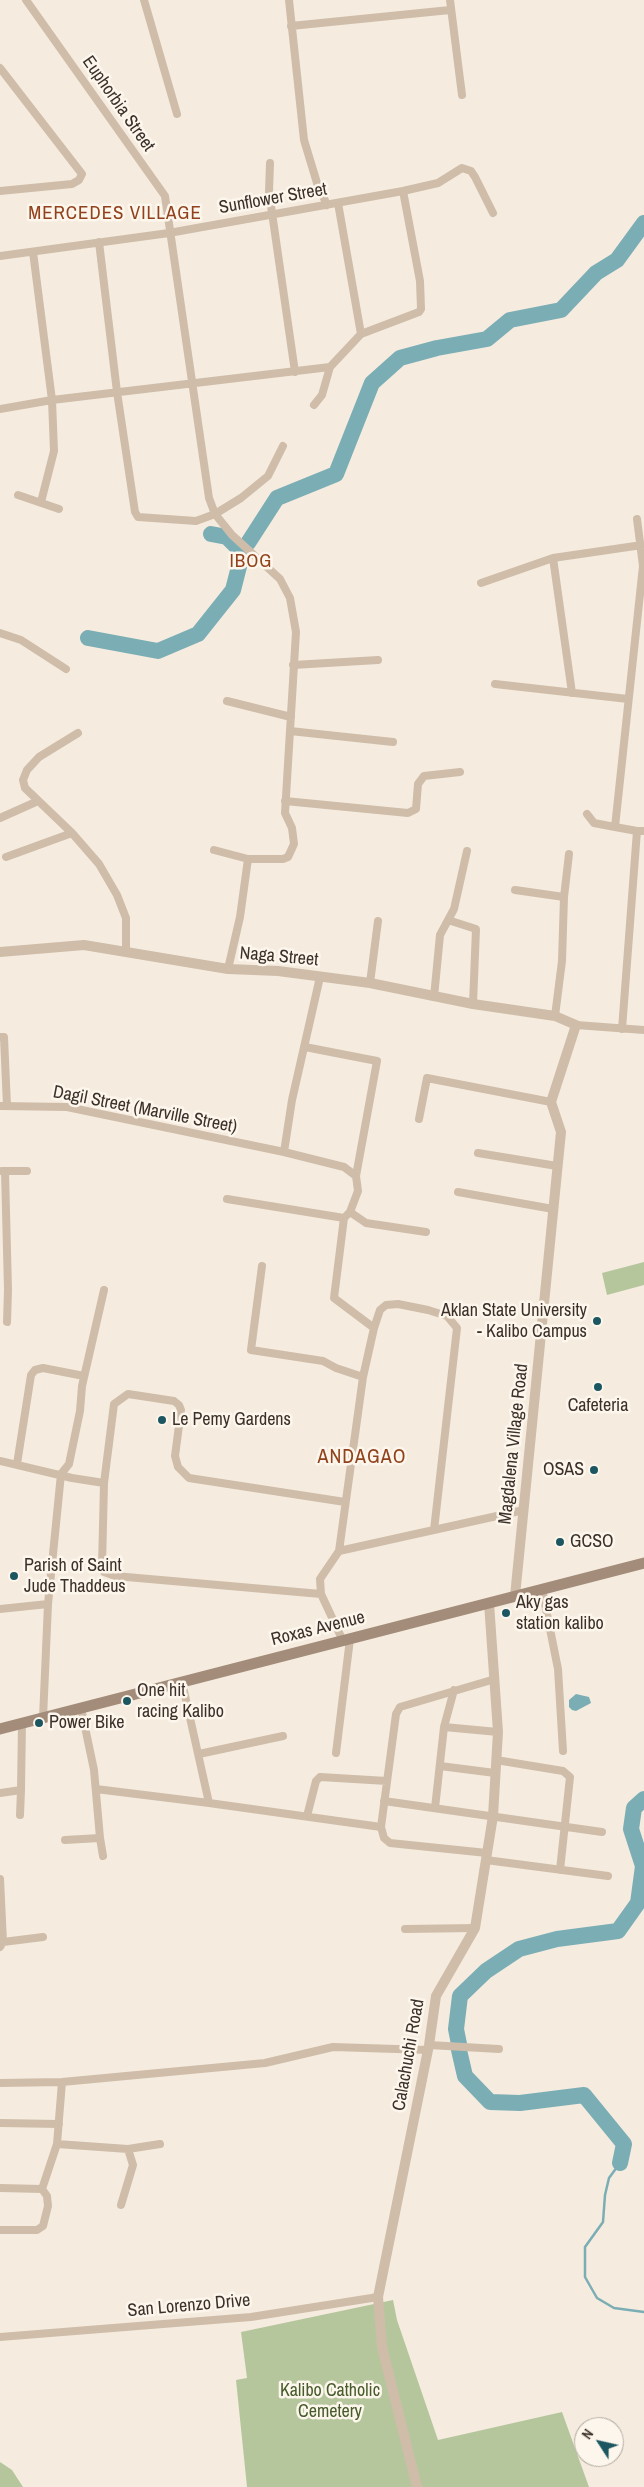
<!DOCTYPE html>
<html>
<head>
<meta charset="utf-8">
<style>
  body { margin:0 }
  #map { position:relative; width:644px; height:2487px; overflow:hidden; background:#f5ecdf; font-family:"Archivo Narrow",sans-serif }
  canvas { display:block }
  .north { position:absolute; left:574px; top:2417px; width:50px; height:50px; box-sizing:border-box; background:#fcf6ec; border:1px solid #afa79e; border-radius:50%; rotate:305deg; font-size:14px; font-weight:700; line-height:20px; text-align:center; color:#3b312a }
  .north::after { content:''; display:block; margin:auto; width:18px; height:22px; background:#1b5661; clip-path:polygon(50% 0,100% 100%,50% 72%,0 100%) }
</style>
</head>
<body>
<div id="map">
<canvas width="644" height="2487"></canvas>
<div class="north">N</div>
</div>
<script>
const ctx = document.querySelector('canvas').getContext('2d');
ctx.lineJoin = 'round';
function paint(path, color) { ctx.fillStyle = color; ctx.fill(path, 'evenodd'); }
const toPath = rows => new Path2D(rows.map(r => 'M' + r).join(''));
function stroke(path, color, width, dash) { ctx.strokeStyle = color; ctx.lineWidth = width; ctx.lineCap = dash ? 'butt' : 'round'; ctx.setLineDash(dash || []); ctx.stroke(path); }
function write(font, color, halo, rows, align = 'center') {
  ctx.font = font + ' "Archivo Narrow",sans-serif'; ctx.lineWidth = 5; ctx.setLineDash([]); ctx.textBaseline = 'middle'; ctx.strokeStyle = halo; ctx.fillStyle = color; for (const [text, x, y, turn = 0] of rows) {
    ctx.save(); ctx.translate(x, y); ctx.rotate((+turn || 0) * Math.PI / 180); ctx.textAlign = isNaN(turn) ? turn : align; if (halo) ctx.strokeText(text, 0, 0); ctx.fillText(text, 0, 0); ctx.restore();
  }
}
const green = toPath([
  [644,1262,644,1285,607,1295,602,1273],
  [393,2300,397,2320,438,2440,562,2412,589,2487,247,2487,236,2380,247,2378,241,2332],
  [0,2462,12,2470,23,2487,0,2487]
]);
const water = toPath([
  [576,1694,589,1697,591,1703,576,1711,572,1710,569,1707,569,1700]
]);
const stream = toPath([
  [620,2163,609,2178,605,2195,603,2222,585,2247,585,2277,597,2298,614,2308,644,2312]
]);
const river = toPath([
  [211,534,227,537,243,553],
  [248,543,277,498,336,474,372,383,400,358,437,348,487,339,510,320,561,310,596,273,617,260,644,223],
  [88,638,158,651,198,634,233,590,243,551],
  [459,2044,456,2029,460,1996,486,1971,519,1949,557,1939,618,1931,638,1903,643,1866,631,1829,634,1808,644,1799],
  [459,2050,465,2076,490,2102,520,2103,584,2095,624,2144,620,2163]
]);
const minor = toPath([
  [26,0,165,196,209,498,215,514,232,535,280,579,290,598,296,632,285,813,292,828,294,844,288,857,283,859,248,859,240,917,228,969],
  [144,0,177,114],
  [289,0,304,140,317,183,327,205],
  [450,0,462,95],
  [291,26,450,10],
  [0,68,82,174,79,180,72,184,0,191],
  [270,163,269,192,295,372],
  [338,203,361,334],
  [99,242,117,392,135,512,138,517,196,521,215,514,241,498,268,476,283,446],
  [33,252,52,400,54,451,41,502],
  [0,256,169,233,403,191,438,183,462,168,471,171,475,177,493,213],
  [314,405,322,395,330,367,361,334,419,312,421,309,420,281,403,191],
  [0,409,52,400,330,367],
  [18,495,59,509],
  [637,519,643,566,615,827,637,831],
  [553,558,572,693],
  [481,583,553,558,642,545],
  [0,633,21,640,66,669],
  [293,665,378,660],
  [495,684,628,699],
  [227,701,291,717],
  [290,731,393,742],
  [78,733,39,757,27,770,23,780,25,788,72,833,99,864,117,895,126,918,126,952],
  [285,801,408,813,416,809,418,784,424,776,460,772],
  [587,814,594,823,615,827],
  [0,818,38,801],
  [214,850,248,859],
  [6,857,72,833],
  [515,890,564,897],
  [448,920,476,929,473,1004],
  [370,983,378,921],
  [434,997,440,935,454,909,467,851],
  [555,1016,562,961,564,897,569,854],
  [576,1025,644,1030],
  [622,1029,637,831,644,831],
  [0,1037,4,1037,7,1106],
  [305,1047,377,1061,356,1176],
  [0,1106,67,1107,284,1152,344,1167,356,1176,358,1191,350,1212,344,1218],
  [419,1119,427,1078,551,1102],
  [284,1152,292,1100,320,977],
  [478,1153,557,1166],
  [2,1171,27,1171],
  [5,1171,8,1290,7,1322],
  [458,1192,553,1209],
  [227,1199,344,1218,334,1298,374,1328],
  [350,1212,366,1223,426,1232],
  [262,1266,251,1350,323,1361,336,1368,363,1377],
  [0,1461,72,1478,104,1483],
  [17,1464,31,1375,35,1370,43,1368,84,1376],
  [61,1474,69,1464,80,1411,82,1386,104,1290],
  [345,1502,189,1478,178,1467,175,1456,181,1410,179,1405,174,1401,128,1394,114,1404,104,1483,102,1567,104,1572,115,1576,321,1594,320,1579,339,1551,524,1510],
  [339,1551,363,1377,374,1328,380,1310,386,1305,398,1304,428,1310,447,1316,457,1328,434,1530],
  [542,1589,558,1669,563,1751],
  [321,1594,343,1641],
  [0,1609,48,1604],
  [182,1682,209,1803,381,1827],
  [43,1718,48,1604,61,1474],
  [444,1727,498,1732],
  [336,1753,350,1639],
  [199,1754,283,1736],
  [496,1760,563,1771,570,1777,560,1870],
  [440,1766,495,1773],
  [96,1789,209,1803],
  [0,1793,21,1790,22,1723],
  [384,1801,602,1832],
  [435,1808,444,1727,454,1690],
  [20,1815,21,1790],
  [307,1816,316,1781,320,1777,387,1781],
  [100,1838,103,1856],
  [65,1840,100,1838,94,1770,81,1708],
  [487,1853,390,1843,384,1838,381,1827,396,1714,400,1707,495,1679],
  [486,1860,608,1876],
  [405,1929,475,1928],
  [3,1942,43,1937],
  [0,1947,3,1942,0,1879],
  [429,2045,499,2049],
  [0,2083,62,2082,265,2063,333,2047,428,2050],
  [0,2123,59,2124],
  [57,2144,128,2149,133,2165,121,2205],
  [128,2149,160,2144],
  [0,2188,42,2189],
  [0,2230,37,2230,43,2226,48,2206,47,2196,42,2189,57,2144,62,2082],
  [0,2337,251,2317,378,2297]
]);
const tertiary = toPath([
  [0,952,84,945,228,969,278,971,370,983,473,1004,555,1016,576,1025,551,1102,561,1132,515,1596],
  [417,2487,382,2347,378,2297,429,2045,436,1996,475,1928,493,1816,498,1732,489,1603]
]);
const secondary = toPath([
  [0,1729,644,1563]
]);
const markers = [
  [597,1321,5,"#1b5661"],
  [598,1387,5,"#1b5661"],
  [162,1420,5,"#1b5661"],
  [594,1470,5,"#1b5661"],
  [560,1542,5,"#1b5661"],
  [14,1576,5,"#1b5661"],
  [506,1613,5,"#1b5661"],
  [127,1701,5,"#1b5661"],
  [39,1723,5,"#1b5661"]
];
const streetNames = [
  ["Euphorbia Street",118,104,55],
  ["Sunflower Street",273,199,-10],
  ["Naga Street",279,957,5],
  ["Dagil Street (Marville Street)",145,1110,11],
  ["Magdalena Village Road",514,1444,-84],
  ["Roxas Avenue",318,1629,-14],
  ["Calachuchi Road",409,2055,-80],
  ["San Lorenzo Drive",189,2306,-5]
];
const poiNames = [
  ["Aklan State University",587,1311,"right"],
  ["- Kalibo Campus",587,1332,"right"],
  ["Cafeteria",598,1406,"center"],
  ["Le Pemy Gardens",172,1420],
  ["OSAS",584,1470,"right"],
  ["GCSO",570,1542],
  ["Parish of Saint",24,1566],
  ["Jude Thaddeus",24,1587],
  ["Aky gas",516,1603],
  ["station kalibo",516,1624],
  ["One hit",137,1691],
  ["racing Kalibo",137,1712],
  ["Power Bike",49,1723]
];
const parkNames = [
  ["Kalibo Catholic",330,2391],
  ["Cemetery",330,2412]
];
const neighbourhoodNames = [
  ["MERCEDES VILLAGE",115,214],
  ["IBOG",251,562]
];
const quarterNames = [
  ["ANDAGAO",362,1458]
];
paint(green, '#b5c69d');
paint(water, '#7badb5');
stroke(stream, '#7badb5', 2.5);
stroke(river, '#7badb5', 16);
stroke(minor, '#cfbda9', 8);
stroke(tertiary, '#cfbda9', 10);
stroke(secondary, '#a38c7a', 11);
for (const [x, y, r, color] of markers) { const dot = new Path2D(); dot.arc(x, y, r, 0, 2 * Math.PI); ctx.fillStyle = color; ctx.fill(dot); stroke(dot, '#fcf6ec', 2); }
write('18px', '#3b312a', '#fcf6ec', streetNames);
write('18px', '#3b312a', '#fcf6ec', poiNames, 'left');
write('18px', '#465c2b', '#fcf6ec', parkNames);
ctx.letterSpacing = '1px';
write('19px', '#91421c', '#fcf6ec', neighbourhoodNames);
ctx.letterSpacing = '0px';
ctx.letterSpacing = '1px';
write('20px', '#91421c', '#fcf6ec', quarterNames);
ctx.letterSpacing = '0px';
</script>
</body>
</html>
